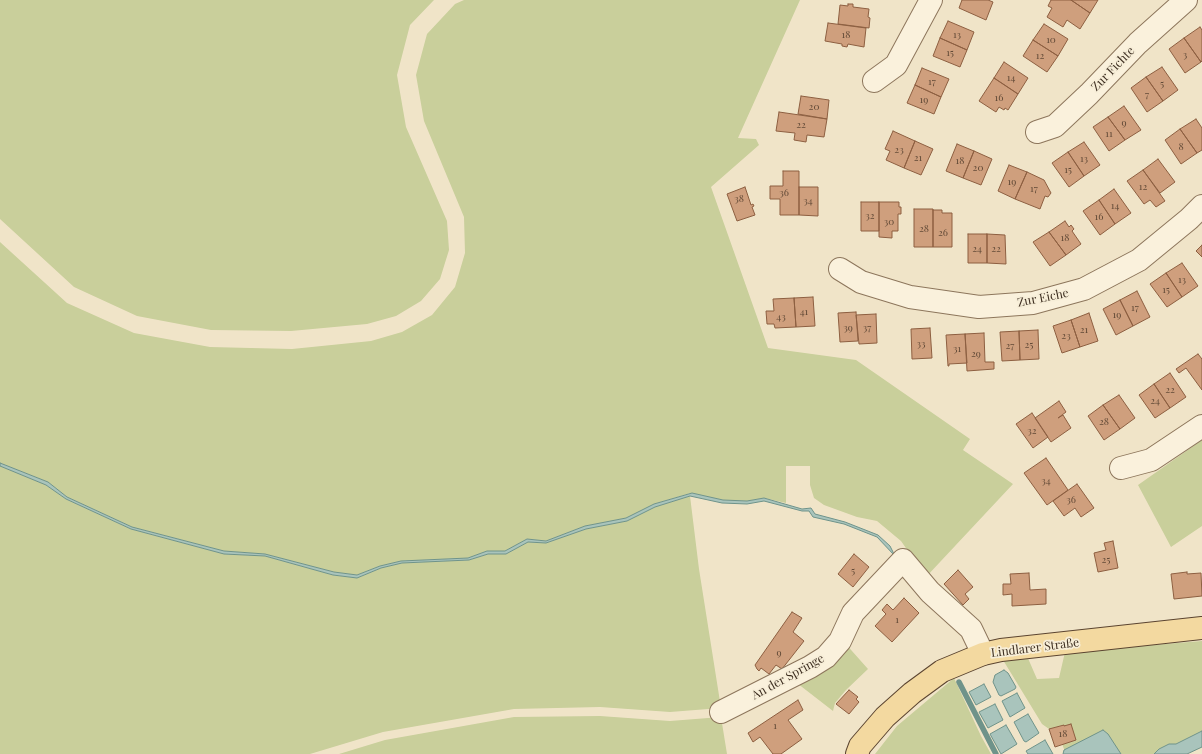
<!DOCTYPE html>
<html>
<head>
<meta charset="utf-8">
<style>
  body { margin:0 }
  canvas { display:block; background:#f0e4c8 }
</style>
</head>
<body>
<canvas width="1202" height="754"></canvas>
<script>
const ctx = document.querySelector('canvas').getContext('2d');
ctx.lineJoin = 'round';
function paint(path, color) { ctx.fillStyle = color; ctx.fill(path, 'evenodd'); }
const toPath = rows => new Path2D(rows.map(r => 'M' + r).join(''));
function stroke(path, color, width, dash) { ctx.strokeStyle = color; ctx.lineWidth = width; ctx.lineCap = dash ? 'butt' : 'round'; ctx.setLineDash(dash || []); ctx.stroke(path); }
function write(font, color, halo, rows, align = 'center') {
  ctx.font = font + ' "Playfair Display",serif'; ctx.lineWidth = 3.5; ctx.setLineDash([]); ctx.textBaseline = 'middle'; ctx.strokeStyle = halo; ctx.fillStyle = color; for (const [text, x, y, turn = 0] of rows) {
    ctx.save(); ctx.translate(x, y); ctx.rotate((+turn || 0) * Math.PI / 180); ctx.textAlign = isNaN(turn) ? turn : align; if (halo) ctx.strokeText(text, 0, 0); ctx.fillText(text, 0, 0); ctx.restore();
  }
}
const green = toPath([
  [0,0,434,0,410,25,397,75,406,127,447,221,449,250,440,279,421,301,396,316,367,324,291,331,211,330,137,316,74,287,0,219],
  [464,0,800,0,738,138,756,139,759,145,711,187,768,348,856,360,970,439,963,450,1013,484,926,577,901,541,877,521,857,517,824,505,814,498,810,485,810,466,786,466,786,503,764,498,747,501,723,500,691,493,654,504,626,518,585,526,546,541,527,539,505,551,487,551,468,558,401,561,380,566,357,575,334,572,265,554,224,551,132,527,67,497,48,482,0,463,0,242,67,303,134,333,210,347,292,349,371,341,402,332,432,315,455,287,465,253,464,217,424,121,416,75,427,34,455,4],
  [1202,440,1202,526,1171,547,1138,485],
  [0,466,46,485,66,499,131,529,224,554,265,556,333,575,357,578,381,568,402,563,469,560,488,554,506,554,528,542,546,543,586,529,627,521,655,507,690,496,699,569,721,708,670,712,600,707,514,709,383,732,310,754,0,754],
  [1202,641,1202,731,1176,744,1169,744,1159,749,1154,754,1066,754,1062,744,1064,725,1049,729,1042,724,1003,660,1027,656,1037,679,1059,678,1065,652],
  [844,642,868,669,846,690,835,703,833,711,793,680],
  [954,678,981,736,991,754,875,754,897,726],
  [600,716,670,721,721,717,727,754,339,754,385,740,514,717]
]);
const water = toPath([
  [0,463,48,482,67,497,132,527,224,551,265,554,334,572,357,575,380,566,401,561,468,558,487,551,505,551,527,539,546,541,585,526,626,518,654,504,692,493,723,500,747,501,764,498,802,509,811,508,815,514,845,522,878,535,890,546,894,554,894,555,877,537,844,524,813,517,809,511,802,511,764,501,747,504,722,503,690,496,655,507,627,521,586,529,546,543,528,542,506,554,488,554,469,560,402,563,381,568,357,578,333,575,265,556,224,554,131,529,66,499,46,485,0,466,0,463],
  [1004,670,1008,673,1016,687,1015,689,1001,696,999,695,993,682,995,675,1004,670],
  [984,684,991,697,976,705,969,692,984,684],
  [1017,693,1025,708,1010,717,1002,701,1017,693],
  [995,704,1003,720,988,728,979,712,995,704],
  [1028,714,1039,733,1026,742,1024,741,1014,722,1028,714],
  [1006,725,1017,744,1001,754,990,734,1006,725],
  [1103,730,1108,734,1121,754,1063,754,1064,750,1103,730],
  [1202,731,1202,747,1187,754,1154,754,1159,749,1169,744,1176,744,1202,731],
  [1045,740,1053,754,1028,754,1026,751,1045,740]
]);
const stream = toPath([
  [959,682,996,754]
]);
const building = toPath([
  [962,0,988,0,993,2,986,20,959,8,962,0],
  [1051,0,1071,0,1090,13,1080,29,1067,20,1063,27,1047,17,1052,8,1048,6,1051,0],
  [1071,0,1098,0,1090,13,1071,0],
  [848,4,853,4,853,7,869,9,868,17,870,18,869,28,838,24,840,5,848,6,848,4],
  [948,21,974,32,967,50,940,38,948,21],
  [828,23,866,28,864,47,848,44,847,47,842,46,842,44,825,41,828,23],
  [1044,24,1068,39,1058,56,1033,40,1044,24],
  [1200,27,1202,30,1202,61,1201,62,1184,38,1200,27],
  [940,38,967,50,960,67,933,56,940,38],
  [1184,38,1201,62,1185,73,1169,49,1184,38],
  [1033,40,1058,56,1047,72,1023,56,1033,40],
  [1004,62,1028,78,1018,94,994,78,1004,62],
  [1162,67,1178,90,1163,101,1146,77,1162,67],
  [922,68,949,79,941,97,915,85,922,68],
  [1146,77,1163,101,1147,112,1131,88,1146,77],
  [994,78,1018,94,1008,110,1005,108,1004,110,999,107,996,112,979,101,994,78],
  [915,85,941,97,934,114,907,103,915,85],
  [801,96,829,100,827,119,798,114,801,96],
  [1124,106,1141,130,1125,140,1108,117,1124,106],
  [779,112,827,119,824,137,807,135,806,142,794,140,795,133,776,131,779,112],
  [1108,117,1125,140,1109,151,1093,127,1108,117],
  [1196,119,1202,128,1202,150,1197,153,1180,129,1196,119],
  [1180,129,1197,153,1181,164,1165,140,1180,129],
  [893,131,915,141,904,168,886,160,890,151,885,149,893,131],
  [915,141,933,149,921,175,904,168,915,141],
  [1084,142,1100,165,1084,176,1068,152,1084,142],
  [957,144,974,151,963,178,946,171,957,144],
  [974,151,992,159,981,185,963,178,974,151],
  [1068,152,1084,176,1069,187,1052,163,1068,152],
  [1158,159,1175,182,1160,193,1143,170,1158,159],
  [1009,165,1027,172,1015,199,998,191,1009,165],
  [1143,170,1165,201,1156,207,1150,200,1144,204,1127,181,1143,170],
  [783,171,799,171,799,215,780,215,780,199,770,199,770,186,783,186,783,171],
  [1027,172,1044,180,1051,193,1048,197,1045,196,1040,209,1015,199,1027,172],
  [745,187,751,205,753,204,754,206,752,207,755,215,737,221,727,194,745,187],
  [799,187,818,187,818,216,799,215,799,187],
  [1114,189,1131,213,1115,224,1099,200,1114,189],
  [1099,200,1115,224,1100,235,1083,211,1099,200],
  [861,202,879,202,879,231,861,231,861,202],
  [879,202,899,202,899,207,901,207,901,214,898,214,898,231,892,231,892,238,879,237,879,202],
  [914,209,933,209,933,247,914,247,914,209],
  [933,210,942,210,942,213,952,213,952,247,933,247,933,210],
  [1065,221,1069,227,1071,225,1074,229,1072,231,1081,244,1066,255,1049,232,1065,221],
  [1049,232,1066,255,1050,266,1033,242,1049,232],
  [968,234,987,234,987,263,968,263,968,234],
  [987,234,1005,235,1006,264,987,263,987,234],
  [1202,245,1202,257,1196,251,1202,245],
  [1182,263,1198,286,1182,297,1166,273,1182,263],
  [1166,273,1182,297,1167,307,1150,284,1166,273],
  [1137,291,1150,317,1133,326,1120,300,1137,291],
  [813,297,815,326,796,327,794,298,813,297],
  [794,298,796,327,775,328,774,324,767,324,766,311,774,311,773,299,794,298],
  [1120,300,1133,326,1116,335,1103,309,1120,300],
  [856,312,858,341,840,342,838,313,856,312],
  [1089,313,1098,341,1080,347,1071,320,1089,313],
  [876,314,877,343,859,344,856,315,876,314],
  [1071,320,1080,347,1062,353,1053,326,1071,320],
  [930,328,932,358,912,359,911,329,930,328],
  [1038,330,1039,359,1020,360,1019,331,1038,330],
  [1019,331,1020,360,1002,361,1000,332,1019,331],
  [984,333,985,362,994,362,994,369,967,371,965,334,984,333],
  [965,334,967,363,949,364,949,366,948,366,946,335,965,334],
  [1198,354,1202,359,1202,390,1186,368,1179,373,1176,369,1198,354],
  [1170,373,1186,397,1170,408,1154,384,1170,373],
  [1154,384,1170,408,1155,418,1139,395,1154,384],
  [1119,395,1135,418,1120,429,1103,405,1119,395],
  [1059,401,1066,412,1058,418,1063,415,1071,428,1051,442,1035,418,1059,401],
  [1103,405,1120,429,1104,440,1088,416,1103,405],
  [1032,413,1048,437,1033,448,1016,424,1032,413],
  [1046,458,1068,490,1047,505,1024,473,1046,458],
  [1077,484,1094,508,1081,517,1075,508,1064,516,1053,501,1077,484],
  [1113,541,1118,568,1098,572,1094,553,1106,550,1104,543,1113,541],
  [854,554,869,567,853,587,838,574,854,554],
  [958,570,973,587,965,594,969,599,963,605,944,584,958,570],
  [1187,572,1187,574,1201,573,1202,596,1174,599,1171,574,1187,572],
  [1029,573,1030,590,1046,589,1046,604,1012,606,1012,594,1003,595,1003,584,1011,584,1010,574,1029,573],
  [904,598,919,613,892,642,875,626,886,614,882,610,887,604,893,610,904,598],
  [792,612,802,618,793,632,804,641,782,669,776,665,769,674,761,668,759,671,757,669,755,665,792,612],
  [849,690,858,697,856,699,859,702,849,714,836,704,849,690],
  [798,700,803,710,788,720,802,739,781,754,773,754,760,737,753,742,748,733,798,700],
  [1071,724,1076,740,1055,747,1049,729,1064,725,1064,726,1071,724]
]);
const minor = toPath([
  [874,81,896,65,931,0],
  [1037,132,1055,126,1089,94,1138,43,1186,0],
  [840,269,861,282,910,297,979,307,1033,303,1084,289,1139,260,1189,219,1202,206],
  [1121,468,1151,460,1202,426],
  [721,712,810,667,826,657,840,641,853,613,903,560,930,592,971,629,983,654]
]);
const major = toPath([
  [857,754,860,746,885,717,912,693,942,671,983,654,1001,650,1202,628]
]);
const numberNames = [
  ["18",846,35],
  ["13",957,35],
  ["10",1051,40],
  ["15",950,53],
  ["3",1185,55],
  ["12",1040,56],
  ["14",1011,78],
  ["17",932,82],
  ["5",1162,84],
  ["7",1147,95],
  ["16",999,98],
  ["19",924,100],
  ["20",814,107],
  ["9",1124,123],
  ["22",801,125],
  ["11",1109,134],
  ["8",1181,147],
  ["23",899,150],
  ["21",918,158],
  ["13",1084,159],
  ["18",960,161],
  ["20",978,168],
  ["15",1068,170],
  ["19",1012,182],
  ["12",1143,187],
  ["17",1034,189],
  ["36",784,193],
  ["38",739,199],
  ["34",808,201],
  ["14",1115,206],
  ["32",870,216],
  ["16",1099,217],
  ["30",889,222],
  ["28",924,229],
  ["26",943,233],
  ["18",1065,238],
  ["24",977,249],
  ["22",996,249],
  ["13",1182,280],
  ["15",1166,290],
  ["17",1135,308],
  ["41",804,312],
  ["19",1117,315],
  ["43",781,317],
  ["39",848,328],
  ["37",867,328],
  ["21",1084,330],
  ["23",1066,336],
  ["33",921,344],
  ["25",1029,345],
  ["27",1010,346],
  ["31",957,349],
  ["29",976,354],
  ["22",1170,390],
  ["24",1155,401],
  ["28",1104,422],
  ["32",1032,431],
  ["34",1046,481],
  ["36",1071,500],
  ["25",1106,560],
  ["5",853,571],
  ["1",897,620],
  ["9",779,653],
  ["1",775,726],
  ["18",1063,734]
];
const streetNames = [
  ["Zur Fichte",1113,69,-46],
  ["Zur Eiche",1043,298,-11],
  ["Lindlarer Straße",1035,648,-7],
  ["An der Springe",788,677,-29]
];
paint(green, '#c9cf9b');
paint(water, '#a9c4bc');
stroke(water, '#6f938a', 1);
stroke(stream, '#6f938a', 5.5);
paint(building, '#cf9f7d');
stroke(building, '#8d5f41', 1);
stroke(minor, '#8d765c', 24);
stroke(major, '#5b4430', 24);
stroke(minor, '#faf1dc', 22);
stroke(major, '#f3d9a0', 22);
write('10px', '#624a37', null, numberNames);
write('12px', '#3d2e20', '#f7eed8', streetNames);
</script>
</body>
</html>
